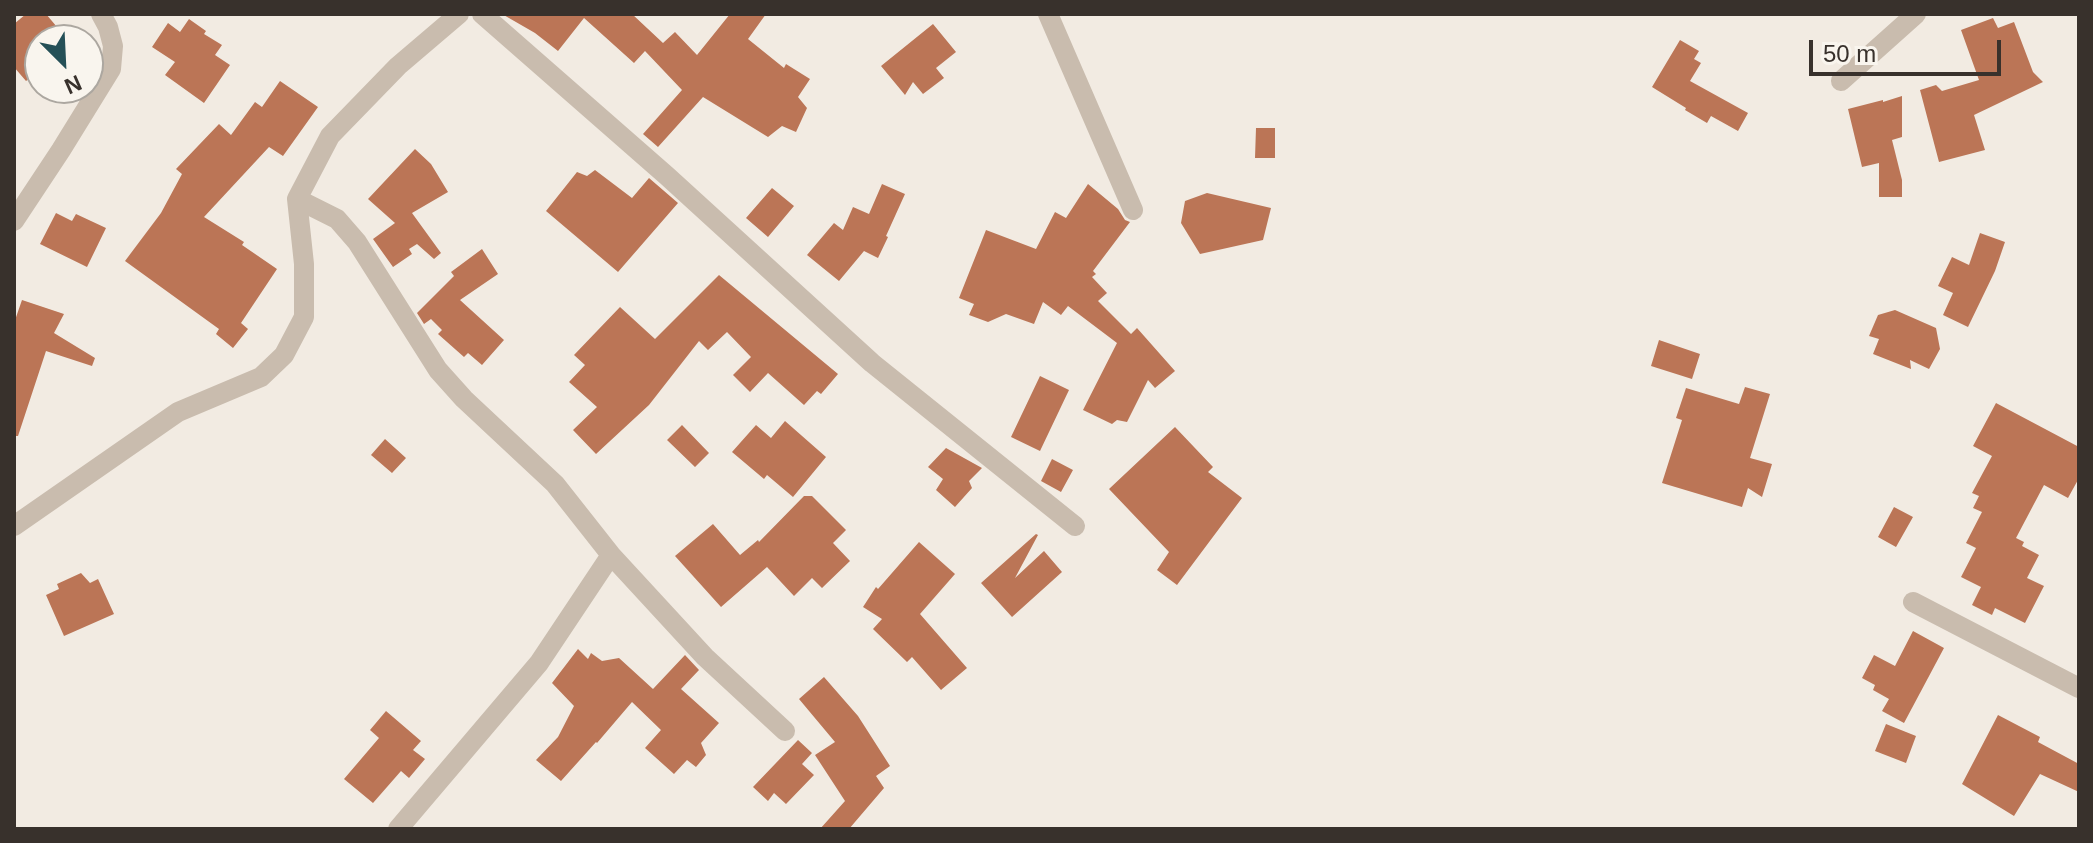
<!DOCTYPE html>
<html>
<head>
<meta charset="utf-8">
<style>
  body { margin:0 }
  #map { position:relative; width:2093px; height:843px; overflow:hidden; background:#f2ebe2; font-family:Helvetica,sans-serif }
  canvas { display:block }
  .frame { position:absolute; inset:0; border:16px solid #38312c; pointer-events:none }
  .north { position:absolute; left:24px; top:24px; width:80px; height:80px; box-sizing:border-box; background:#f9f5ee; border:2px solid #aca7a0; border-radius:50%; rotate:156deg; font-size:22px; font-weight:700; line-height:32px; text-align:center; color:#38312c }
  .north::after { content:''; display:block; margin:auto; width:28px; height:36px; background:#255057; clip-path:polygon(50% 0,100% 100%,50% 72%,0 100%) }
  .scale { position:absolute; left:1809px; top:40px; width:192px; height:36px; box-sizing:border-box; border:4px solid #38312c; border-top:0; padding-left:10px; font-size:24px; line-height:28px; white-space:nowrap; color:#38312c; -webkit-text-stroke:6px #f9f5ee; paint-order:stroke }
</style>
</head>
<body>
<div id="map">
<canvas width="2093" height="843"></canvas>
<div class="frame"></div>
<div class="north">N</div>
<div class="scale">50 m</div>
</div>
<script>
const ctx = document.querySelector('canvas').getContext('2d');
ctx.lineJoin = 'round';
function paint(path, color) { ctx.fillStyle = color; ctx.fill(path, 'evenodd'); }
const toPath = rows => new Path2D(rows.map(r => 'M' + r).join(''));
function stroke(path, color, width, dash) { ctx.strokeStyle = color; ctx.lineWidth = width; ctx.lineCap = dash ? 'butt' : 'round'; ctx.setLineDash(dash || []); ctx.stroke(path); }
const building = toPath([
  [26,14,46,14,68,40,40,40,40,70,26,81,14,67,14,24],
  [502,14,632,14,663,43,675,32,697,55,730,14,766,14,748,39,784,68,786,64,810,79,798,97,807,108,796,132,782,126,768,137,703,97,658,147,643,134,682,90,645,51,634,63,584,18,558,51,535,33],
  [1993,18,1998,28,2014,22,2033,72,2043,82,1974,115,1985,150,1939,162,1920,90,1936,85,1942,91,1979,80,1961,30],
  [189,19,206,31,204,34,222,45,215,55,230,65,204,103,165,75,175,62,152,47,168,23,180,32],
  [933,24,956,52,936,68,944,78,923,94,913,82,905,95,881,66],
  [1680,40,1699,51,1694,59,1701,63,1690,81,1748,113,1738,131,1711,116,1707,123,1685,110,1686,108,1652,87],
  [280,81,318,107,283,156,269,147,204,217,244,242,242,245,277,269,241,323,248,329,233,348,216,334,219,329,125,261,161,213,182,174,176,169,219,124,231,135,255,102,262,107],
  [1902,96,1902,137,1892,140,1902,180,1902,197,1879,197,1879,163,1862,167,1848,109,1883,100,1883,102],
  [1256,128,1275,128,1275,158,1255,158],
  [415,149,431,164,448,192,412,213,441,253,434,259,417,244,409,249,412,254,393,267,373,239,395,223,368,199],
  [595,170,632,198,649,178,678,203,618,272,546,211,577,172,587,176],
  [882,184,905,194,886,236,888,237,878,258,864,251,839,281,807,255,834,223,843,230,853,207,869,214],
  [1088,184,1118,209,1125,220,1130,222,1093,271,1096,274,1092,277,1107,293,1098,301,1131,334,1137,328,1175,371,1155,388,1148,380,1127,422,1117,420,1112,424,1083,410,1117,343,1068,306,1061,315,1043,302,1034,324,1006,314,988,322,969,315,974,304,959,298,986,230,1036,249,1055,212,1066,218],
  [772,188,794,206,768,237,746,218],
  [1207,193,1271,208,1263,240,1200,254,1181,223,1185,201],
  [56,213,72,221,76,214,106,228,87,267,40,244],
  [1980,233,2005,242,1995,271,1968,327,1943,315,1953,293,1938,286,1952,257,1969,265],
  [482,249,498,274,460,300,504,340,482,365,468,353,464,357,438,334,442,330,431,319,424,324,417,313,454,276,451,272],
  [719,275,838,374,821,394,817,391,804,405,768,373,750,392,733,375,751,357,727,332,708,350,699,341,649,405,596,454,573,430,597,407,569,382,585,365,574,355,620,307,655,339],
  [22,300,64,314,54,333,95,358,92,366,46,351,18,436,14,436,14,323],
  [1895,310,1936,328,1940,349,1929,369,1910,360,1911,369,1873,354,1879,339,1869,336,1878,315],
  [1659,340,1700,354,1692,379,1651,366],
  [1040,376,1069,390,1040,451,1011,437],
  [1745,387,1770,394,1750,458,1772,464,1762,497,1748,488,1742,507,1662,483,1682,420,1676,418,1686,388,1739,404],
  [1996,403,2079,447,2079,478,2068,498,2044,485,2016,538,2024,542,2022,546,2039,555,2027,578,2044,586,2025,623,1995,608,1992,615,1972,605,1981,587,1961,577,1976,548,1966,543,1982,512,1973,508,1979,496,1972,493,1992,456,1973,446],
  [785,421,826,457,793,497,767,475,764,479,732,452,756,425,771,438],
  [682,425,709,453,695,467,667,440],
  [1175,427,1213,467,1208,472,1242,498,1177,585,1157,570,1169,552,1109,489],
  [385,439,406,458,392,473,371,455],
  [946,448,982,468,969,481,972,488,955,507,936,490,943,479,928,467],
  [1052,459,1073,470,1061,492,1041,481],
  [804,496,812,496,846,530,833,543,850,561,822,588,812,578,794,596,767,567,721,607,675,556,713,524,740,555,758,540,759,542],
  [1894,507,1913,517,1896,547,1878,537],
  [1036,534,1038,535,1015,578,1044,551,1062,572,1012,617,981,583],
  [919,542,955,574,920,614,967,668,941,690,912,657,907,662,873,629,882,619,863,607,876,587,878,589],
  [81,573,90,583,98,579,114,614,64,636,46,595,59,589,57,584],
  [1913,631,1944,648,1904,723,1882,711,1889,699,1873,690,1875,685,1862,678,1874,655,1895,666],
  [578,649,588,659,591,653,602,661,619,658,653,689,685,655,699,670,681,689,719,723,701,743,706,755,696,767,687,760,674,774,645,748,661,730,632,702,597,743,596,742,561,781,536,760,558,737,574,706,552,683],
  [824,677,858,716,890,766,876,776,884,788,849,829,820,829,845,801,815,755,835,742,799,699],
  [386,711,421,741,413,750,425,759,409,778,401,771,373,803,344,779,379,738,370,730],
  [1998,715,2040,737,2038,742,2079,764,2079,792,2040,774,2014,816,1962,784],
  [1886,724,1916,736,1906,763,1875,751],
  [798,740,812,753,802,764,814,775,786,804,774,793,768,801,753,787]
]);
const street = toPath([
  [482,14,667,176,872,363,1075,526],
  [1048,14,1133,210],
  [1841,81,1916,14],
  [297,199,337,219,357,242,438,370,464,399,555,484,611,555,539,663,398,829],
  [14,221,61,150,111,69,113,46,108,27,101,14],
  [14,526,178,412,261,377,284,355,304,317,304,264,297,199,330,136,398,66,459,14],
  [611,555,705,657,785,731],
  [1913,602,2079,688]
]);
paint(building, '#bb7556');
stroke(street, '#c9bcae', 20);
</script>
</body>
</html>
